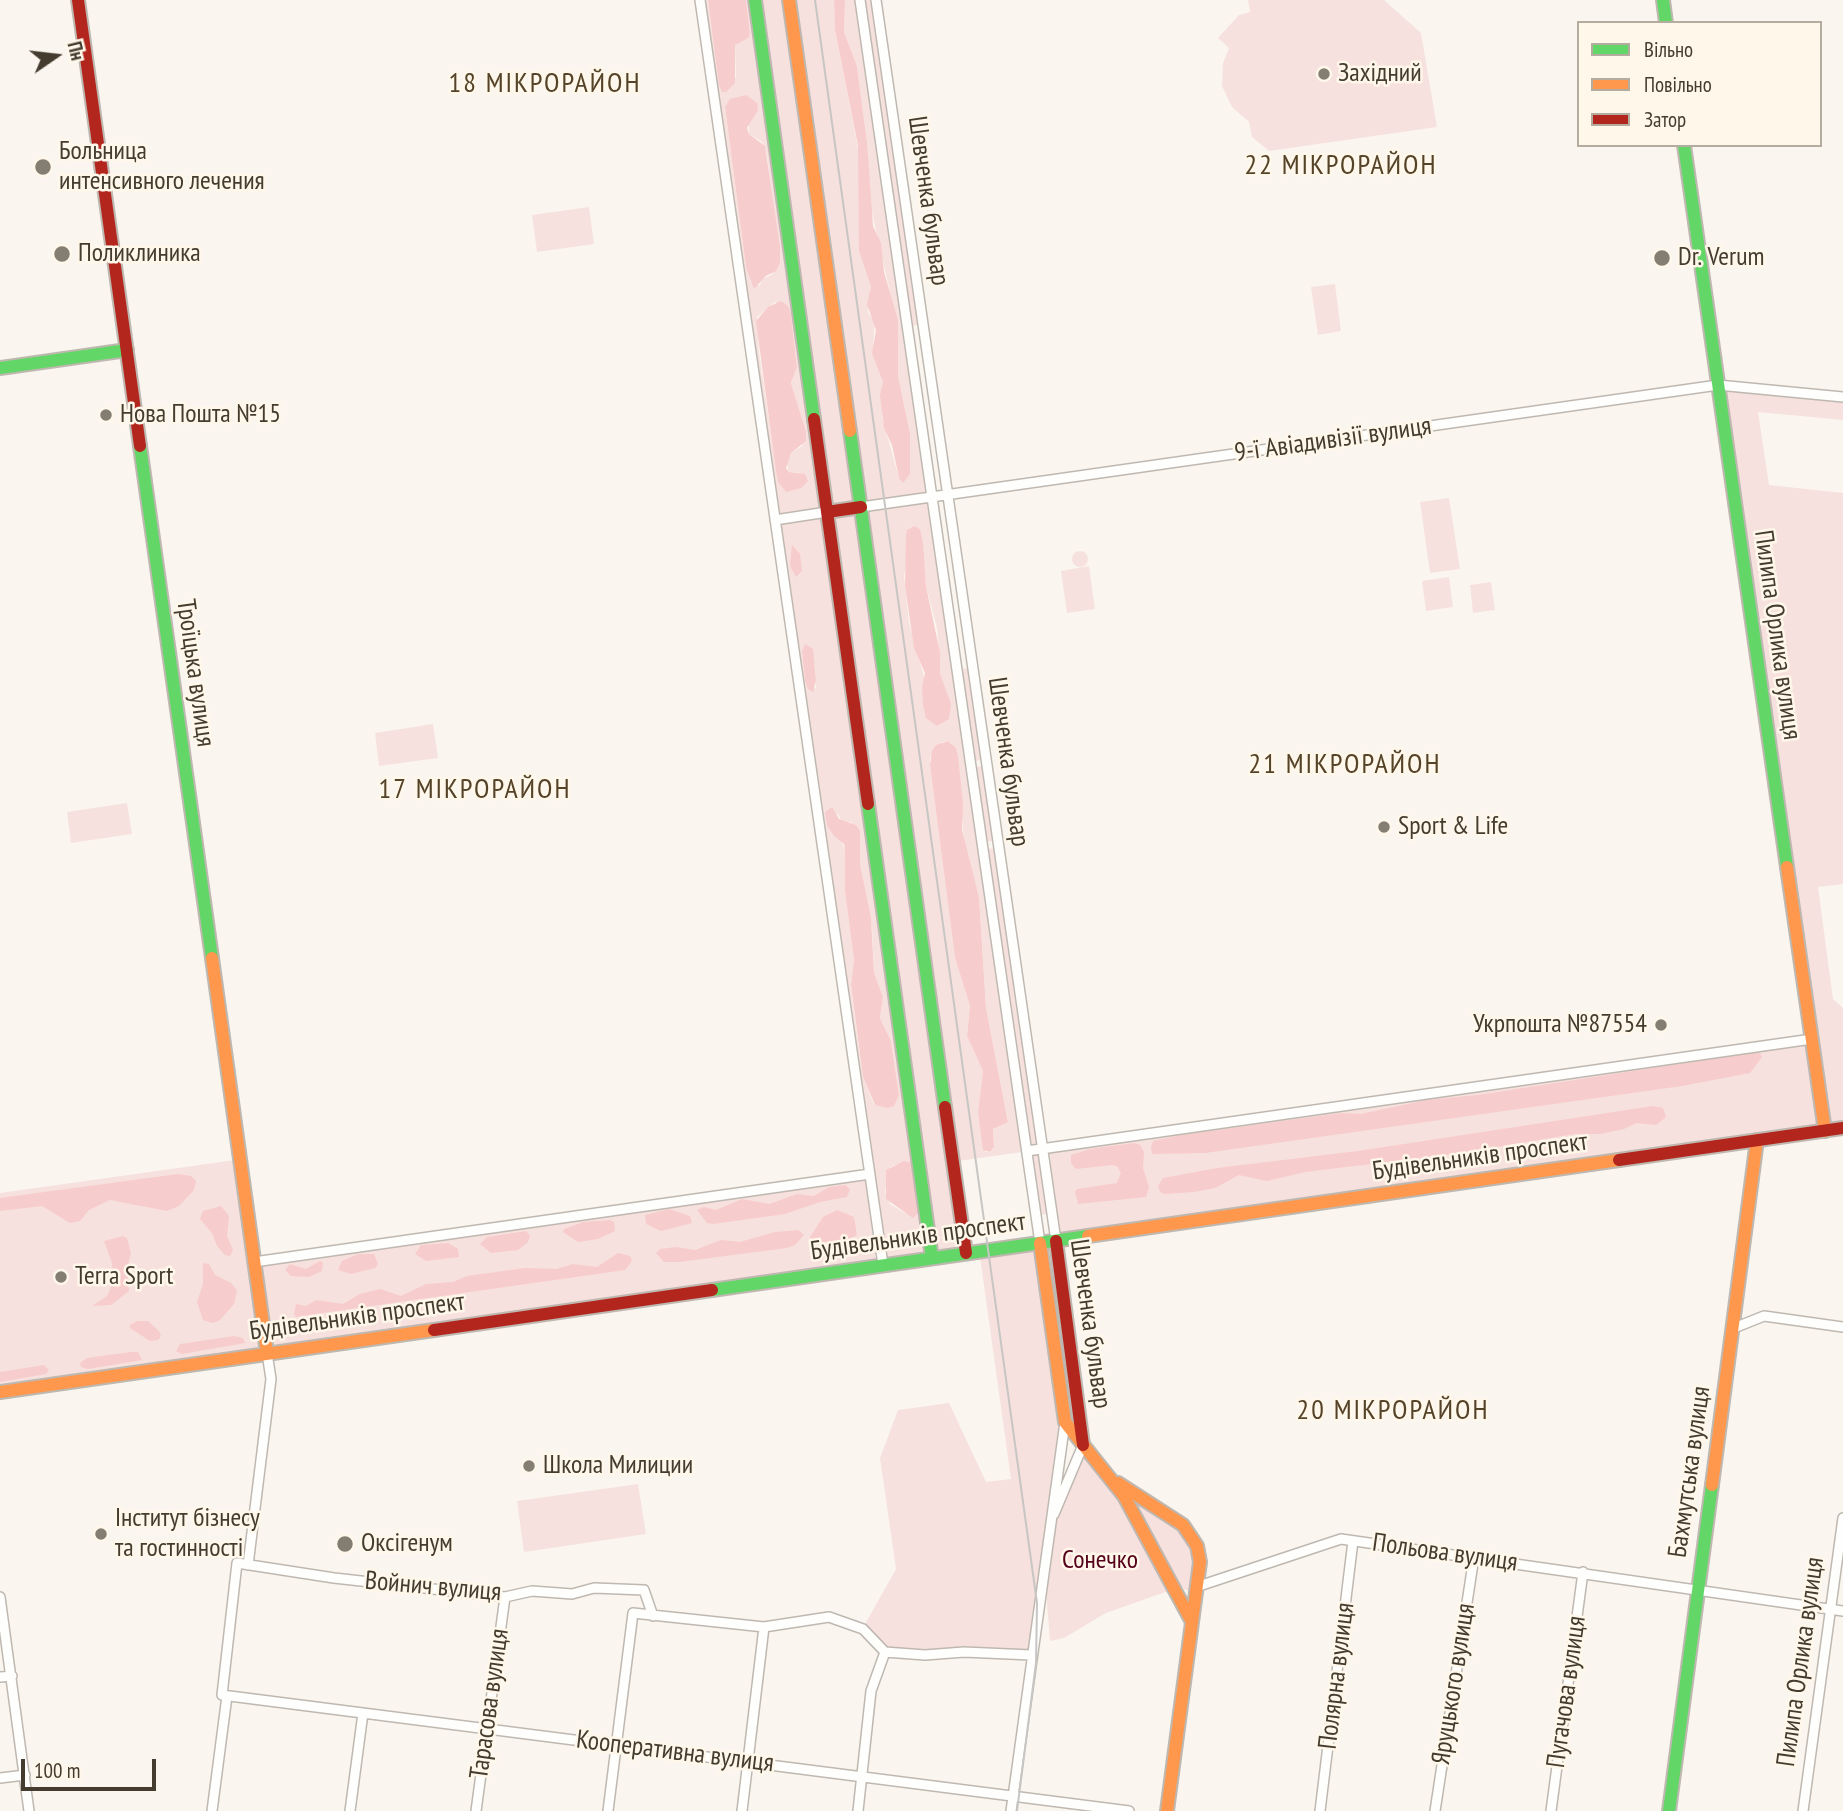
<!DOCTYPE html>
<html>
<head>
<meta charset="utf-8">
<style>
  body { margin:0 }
  #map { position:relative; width:1843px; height:1811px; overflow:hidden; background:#faf6ef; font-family:"PT Sans Narrow",sans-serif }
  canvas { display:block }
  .legend { position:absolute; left:1577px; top:21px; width:245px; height:126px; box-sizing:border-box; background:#fff7ea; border:2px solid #b4ac9f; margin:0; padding:9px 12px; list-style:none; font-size:21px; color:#443c2f }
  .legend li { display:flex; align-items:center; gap:14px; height:35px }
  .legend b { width:35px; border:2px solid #b4ac9f }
  .north { position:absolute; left:21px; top:21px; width:70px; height:70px; -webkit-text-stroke:5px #fff7ea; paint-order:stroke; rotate:76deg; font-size:19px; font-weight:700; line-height:28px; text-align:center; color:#443c2f }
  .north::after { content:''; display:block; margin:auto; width:24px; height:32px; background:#443c2f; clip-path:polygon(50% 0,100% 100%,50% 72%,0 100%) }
  .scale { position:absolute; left:21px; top:1759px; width:135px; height:32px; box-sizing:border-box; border:4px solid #443c2f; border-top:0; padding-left:9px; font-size:21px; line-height:24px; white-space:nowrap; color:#443c2f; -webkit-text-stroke:5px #fff7ea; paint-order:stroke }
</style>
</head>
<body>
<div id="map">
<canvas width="1843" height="1811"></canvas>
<ul class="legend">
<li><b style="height:9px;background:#63d668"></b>Вільно</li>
<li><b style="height:9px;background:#ff974d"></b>Повільно</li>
<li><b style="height:9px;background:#b3261e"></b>Затор</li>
</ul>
<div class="north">Пн</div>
<div class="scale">100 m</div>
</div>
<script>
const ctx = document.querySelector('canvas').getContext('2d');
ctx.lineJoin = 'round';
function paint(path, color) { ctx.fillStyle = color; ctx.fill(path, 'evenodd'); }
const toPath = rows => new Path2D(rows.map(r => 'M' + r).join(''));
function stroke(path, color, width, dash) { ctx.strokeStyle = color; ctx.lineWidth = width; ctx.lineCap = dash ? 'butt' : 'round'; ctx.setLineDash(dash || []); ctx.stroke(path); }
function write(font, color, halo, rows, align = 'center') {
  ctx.font = font + ' "PT Sans Narrow",sans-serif'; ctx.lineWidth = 5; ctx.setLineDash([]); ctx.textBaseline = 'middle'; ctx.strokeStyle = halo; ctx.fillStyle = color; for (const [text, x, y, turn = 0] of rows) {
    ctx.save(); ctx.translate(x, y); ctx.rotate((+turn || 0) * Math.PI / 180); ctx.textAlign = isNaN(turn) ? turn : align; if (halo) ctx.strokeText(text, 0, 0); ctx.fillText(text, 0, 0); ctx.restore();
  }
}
const green = toPath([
  [705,0,708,0,722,92,726,92,736,77,735,45,750,33,746,0,750,0,822,509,780,515],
  [725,107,754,116,749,121,749,134,762,142,767,155,780,263,771,275,763,279,759,286,746,267],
  [775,302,791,314,797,367,791,383,806,431,802,446,791,453,786,461,789,472,800,473,778,482,759,352,757,317],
  [759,0,785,0,856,504,831,507],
  [794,0,834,0,835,30,860,159,859,251,871,287,868,312,875,323,873,343,883,382,882,417,899,478,910,474,910,433,898,376,898,328,869,199,867,142,857,66,844,32,845,0,855,0,926,494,865,503],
  [864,0,873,0,919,325,910,326],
  [1248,0,1384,0,1421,33,1437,127,1269,151,1252,137,1249,122,1232,107,1222,86,1223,63,1229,48,1218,38,1239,15,1250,12],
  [589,207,594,244,537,252,532,215],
  [1335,284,1341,331,1318,335,1311,287],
  [1724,389,1843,402,1843,420,1758,412,1769,485,1843,493,1843,884,1818,887,1833,999,1843,1008,1843,1123,1830,1125],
  [1449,498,1460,569,1430,573,1420,502],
  [927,502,1022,1152,958,1161,866,511],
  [910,527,920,529,926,586,937,628,940,673,948,696,925,680,909,623,904,576,908,556,906,535],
  [948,741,952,744,960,783,964,845,979,897,986,1008,1008,1121,993,1129,994,1147,990,1152,986,1152,982,1145,978,1112,983,1071,967,1036,970,1006,955,958,930,765,930,758,942,742],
  [857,512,961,1249,936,1253,832,516],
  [823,517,927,1254,887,1259,781,523],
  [802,652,815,665,816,689,805,681],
  [837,813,842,822,851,822,860,840,860,864,872,928,874,974,883,997,880,1018,891,1041,899,1095,874,1105,863,1077,853,1003,851,985,854,960,845,892,845,850,840,839,834,836],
  [907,1161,912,1170,918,1205,905,1213,890,1204,885,1192,890,1167],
  '1072 559a8 8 0 1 1 16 0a8 8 0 1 1-16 0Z',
  [1089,566,1095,609,1067,613,1061,571],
  [1449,577,1453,607,1426,611,1422,581],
  [1491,582,1495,610,1473,613,1470,585],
  [968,668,982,760,973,761,959,669],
  [433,724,438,758,379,766,375,733],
  [983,766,994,841,986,842,974,767],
  [127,803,132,834,71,843,67,812],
  [995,848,1039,1146,1030,1147,987,849],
  [1807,1044,1819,1126,1060,1235,1049,1152],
  [1040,1153,1048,1214,1040,1215,1031,1154],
  [235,1160,262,1349,0,1386,0,1193],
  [865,1179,876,1261,272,1347,261,1266],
  [1036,1249,1059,1422,1028,1652,925,1652,887,1648,864,1626,896,1569,880,1458,898,1410,949,1403,986,1482,1011,1479,980,1257],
  [1056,1270,1076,1417,1067,1418,1048,1271],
  [1084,1451,1110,1481,1174,1589,1106,1613,1064,1638,1050,1641,1045,1578,1053,1525],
  [638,1484,646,1534,524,1552,517,1501],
  [1127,1493,1168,1518,1188,1538,1196,1562,1192,1591,1185,1590,1177,1580]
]);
const forest = toPath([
  [708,0,746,0,750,33,748,38,735,45,735,83,726,92,722,92,719,85],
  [834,0,845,0,844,32,857,66,867,142,873,226,881,243,884,272,898,320,898,376,910,433,910,474,903,483,899,478,892,445,884,428,880,395,883,382,872,353,876,330,867,304,871,287,859,251,858,146,835,30],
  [746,95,757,103,758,110,747,128,749,134,765,146,780,247,780,263,776,271,766,276,754,289,746,267,725,107,730,99],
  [781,301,788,306,791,314,797,367,791,383,806,431,806,441,791,453,786,468,789,472,805,474,808,481,801,488,786,492,778,482,776,471,756,321,768,307],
  [914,526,920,529,923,543,926,586,940,653,940,673,951,704,949,719,937,726,926,718,923,705,922,687,925,673,914,648,905,586,906,535,907,530],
  [792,545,800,554,802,571,796,577,790,566],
  [805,644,813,649,816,681,813,692,808,689,805,681,802,652],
  [948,741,956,748,958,756,963,804,962,830,979,897,986,1008,1008,1122,993,1129,994,1147,990,1152,983,1150,982,1145,978,1112,983,1071,967,1036,970,1006,955,958,930,765,932,751,936,745],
  [832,807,839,819,856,825,860,831,860,864,871,918,874,973,883,997,880,1018,891,1041,899,1095,894,1106,888,1108,875,1105,863,1077,851,985,854,960,845,892,845,850,844,844,834,836,827,825,825,812],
  [1749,1053,1760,1053,1762,1057,1750,1073,1682,1086,1205,1153,1152,1154,1151,1147,1153,1141,1181,1135,1341,1113,1361,1114,1426,1100,1478,1095],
  [1653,1106,1663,1108,1666,1117,1656,1125,1636,1123,1624,1129,1600,1134,1575,1134,1454,1154,1305,1172,1267,1181,1239,1175,1215,1188,1194,1192,1164,1194,1160,1192,1158,1186,1163,1178,1217,1168,1358,1151],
  [1134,1143,1140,1145,1144,1152,1143,1168,1149,1187,1146,1197,1078,1204,1075,1192,1077,1189,1117,1183,1121,1173,1117,1166,1112,1165,1076,1169,1071,1163,1071,1155,1090,1149],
  [904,1161,910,1162,912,1170,918,1205,918,1213,913,1218,886,1199,886,1170],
  [178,1174,191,1176,196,1181,194,1190,179,1206,167,1211,110,1200,89,1210,80,1221,70,1223,42,1206,0,1211,0,1198],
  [845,1185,850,1189,847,1197,820,1202,785,1214,713,1224,707,1223,697,1210,704,1207,716,1210,742,1199,769,1204,797,1194,814,1196,829,1187],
  [221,1206,229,1216,227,1236,233,1250,230,1256,225,1255,217,1246,212,1233,200,1219,203,1211],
  [669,1209,690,1216,692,1223,661,1231,646,1224,645,1215],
  [837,1210,854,1217,857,1235,845,1241,813,1243,810,1237,823,1217],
  [610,1220,614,1222,615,1231,598,1239,578,1242,563,1232,564,1229,583,1222],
  [798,1230,804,1235,795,1245,787,1248,679,1262,664,1262,656,1253,660,1249,676,1247,695,1250,721,1240,740,1242,775,1232],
  [526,1231,530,1236,528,1242,518,1250,491,1253,480,1244,487,1237],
  [123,1236,127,1238,131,1253,127,1269,129,1291,111,1305,92,1306,107,1296,113,1283,112,1263,104,1241],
  [448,1243,458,1249,459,1257,426,1261,415,1254,421,1245],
  [618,1253,630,1256,632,1261,625,1270,308,1315,296,1317,294,1314,296,1304,306,1306,316,1300,343,1304,360,1294,380,1289,401,1296,426,1284,453,1282,467,1276,525,1268,557,1269,573,1264,597,1267],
  [358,1254,374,1254,378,1264,375,1268,351,1274,338,1270,342,1261],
  [320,1261,323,1263,322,1271,309,1277,291,1276,285,1270,290,1264,306,1269],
  [203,1263,209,1264,215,1275,231,1283,237,1290,234,1304,220,1320,213,1323,203,1320,197,1302,203,1284],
  [137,1321,148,1321,159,1331,161,1336,158,1340,150,1341,130,1328,130,1325],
  [234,1336,243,1338,245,1343,182,1354,176,1351,180,1344],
  [131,1352,138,1352,142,1360,88,1369,81,1367,80,1363,87,1358],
  [44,1365,49,1370,46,1374,0,1382,0,1372]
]);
const street = toPath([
  [700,0,883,1265],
  [860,0,1040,1243],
  [876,0,1056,1241],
  [861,507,1718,385,1843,397],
  [775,520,827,512],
  [1027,1151,1812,1039],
  [254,1262,870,1174],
  [1734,1328,1764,1316,1843,1327],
  [1054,1514,1083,1445],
  [248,1565,271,1379,267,1353],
  [1199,1586,1341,1539,1843,1611],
  [0,1597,29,1811],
  [653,1616,644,1590,594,1588,572,1594,532,1591,505,1597,334,1578,237,1563,222,1695,1129,1811],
  [0,1677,12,1676],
  [0,1778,25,1775],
  [212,1811,227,1696],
  [350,1811,363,1713],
  [476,1811,505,1597],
  [608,1811,633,1613,764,1627,829,1617,863,1629,885,1652,925,1655,964,1652,1031,1655],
  [742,1811,764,1627],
  [858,1811,871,1691,885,1652],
  [1011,1811,1065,1422],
  [1320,1811,1353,1541],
  [1435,1811,1474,1557],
  [1551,1811,1583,1572],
  [1803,1811,1843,1518]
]);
const fast = toPath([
  [755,0,814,419],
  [1663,0,1666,23],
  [1684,145,1787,867],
  [0,368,127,350],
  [850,431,945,1107],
  [140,446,212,958],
  [868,804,932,1258],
  [712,1290,1088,1236],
  [1669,1811,1712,1485]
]);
const slow = toPath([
  [789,0,850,431],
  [1787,867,1825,1131],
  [212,958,267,1353],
  [1088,1236,1619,1160],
  [1040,1243,1065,1422,1124,1496,1192,1622],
  [0,1392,434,1330],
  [1118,1483,1183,1525,1197,1546,1200,1562,1167,1811],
  [1712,1485,1757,1140]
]);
const jam = toPath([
  [78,0,140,446],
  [814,419,868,804],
  [827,512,861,507],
  [945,1107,966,1253],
  [1619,1160,1843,1128],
  [1056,1241,1083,1445],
  [434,1330,712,1290]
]);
const tram = toPath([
  [815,0,1037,1603,1036,1663,1017,1811]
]);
const markers = [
  [1324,74,7,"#847d72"],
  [43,167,9,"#847d72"],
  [62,254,9,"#847d72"],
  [1662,258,9,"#847d72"],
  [106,415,7,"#847d72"],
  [1384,827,7,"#847d72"],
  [1661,1025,7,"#847d72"],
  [61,1277,7,"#847d72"],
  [529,1466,7,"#847d72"],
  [101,1534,7,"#847d72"],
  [345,1544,9,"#847d72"]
];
const poiNames = [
  ["Західний",1338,74],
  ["Больница",59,152],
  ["интенсивного лечения",59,182],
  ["Поликлиника",78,254],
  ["Dr. Verum",1678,258],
  ["Нова Пошта №15",120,415],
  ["Sport & Life",1398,827],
  ["Укрпошта №87554",1647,1025,"right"],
  ["Terra Sport",75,1277],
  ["Школа Милиции",543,1466],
  ["Інститут бізнесу",115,1519],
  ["та гостинності",115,1549],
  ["Оксігенум",361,1544]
];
const streetNames = [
  ["Шевченка бульвар",928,201,82],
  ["9-ї Авіадивізії вулиця",1333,440,-8],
  ["Пилипа Орлика вулиця",1777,635,82],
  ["Троїцька вулиця",195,673,82],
  ["Шевченка бульвар",1008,762,82],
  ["Будівельників проспект",1480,1157,-8],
  ["Будівельників проспект",918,1237,-8],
  ["Будівельників проспект",357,1317,-8],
  ["Шевченка бульвар",1090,1324,82],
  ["Бахмутська вулиця",1690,1472,-82],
  ["Польова вулиця",1445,1553,8],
  ["Войнич вулиця",433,1587,5],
  ["Пилипа Орлика вулиця",1801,1662,-82],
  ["Полярна вулиця",1337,1676,-83],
  ["Яруцького вулиця",1454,1684,-81],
  ["Пугачова вулиця",1567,1692,-82],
  ["Тарасова вулиця",490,1704,-82],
  ["Кооперативна вулиця",675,1752,7]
];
const parkNames = [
  ["Сонечко",1100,1561]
];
const neighbourhoodNames = [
  ["18 МІКРОРАЙОН",545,84],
  ["22 МІКРОРАЙОН",1341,166],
  ["21 МІКРОРАЙОН",1345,765],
  ["17 МІКРОРАЙОН",475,790],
  ["20 МІКРОРАЙОН",1393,1411]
];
paint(green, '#f7e1de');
paint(forest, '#f7cccc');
stroke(street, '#beb8b0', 12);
stroke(fast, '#beb8b0', 16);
stroke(slow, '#beb8b0', 16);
stroke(jam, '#beb8b0', 16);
stroke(street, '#fefefd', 9);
stroke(fast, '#63d668', 12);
stroke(slow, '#ff974d', 12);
stroke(jam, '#b3261e', 12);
stroke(tram, '#c7c6c4', 2);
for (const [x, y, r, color] of markers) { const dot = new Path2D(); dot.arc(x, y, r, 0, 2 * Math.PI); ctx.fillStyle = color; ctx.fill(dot); stroke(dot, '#fff7ea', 2.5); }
write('26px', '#443c2f', '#fff7ea', poiNames, 'left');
write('26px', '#443c2f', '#fff7ea', streetNames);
write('26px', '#55011a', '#fff7ea', parkNames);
ctx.letterSpacing = '2px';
write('28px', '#544328', '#fff7ea', neighbourhoodNames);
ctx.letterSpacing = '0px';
</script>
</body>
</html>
